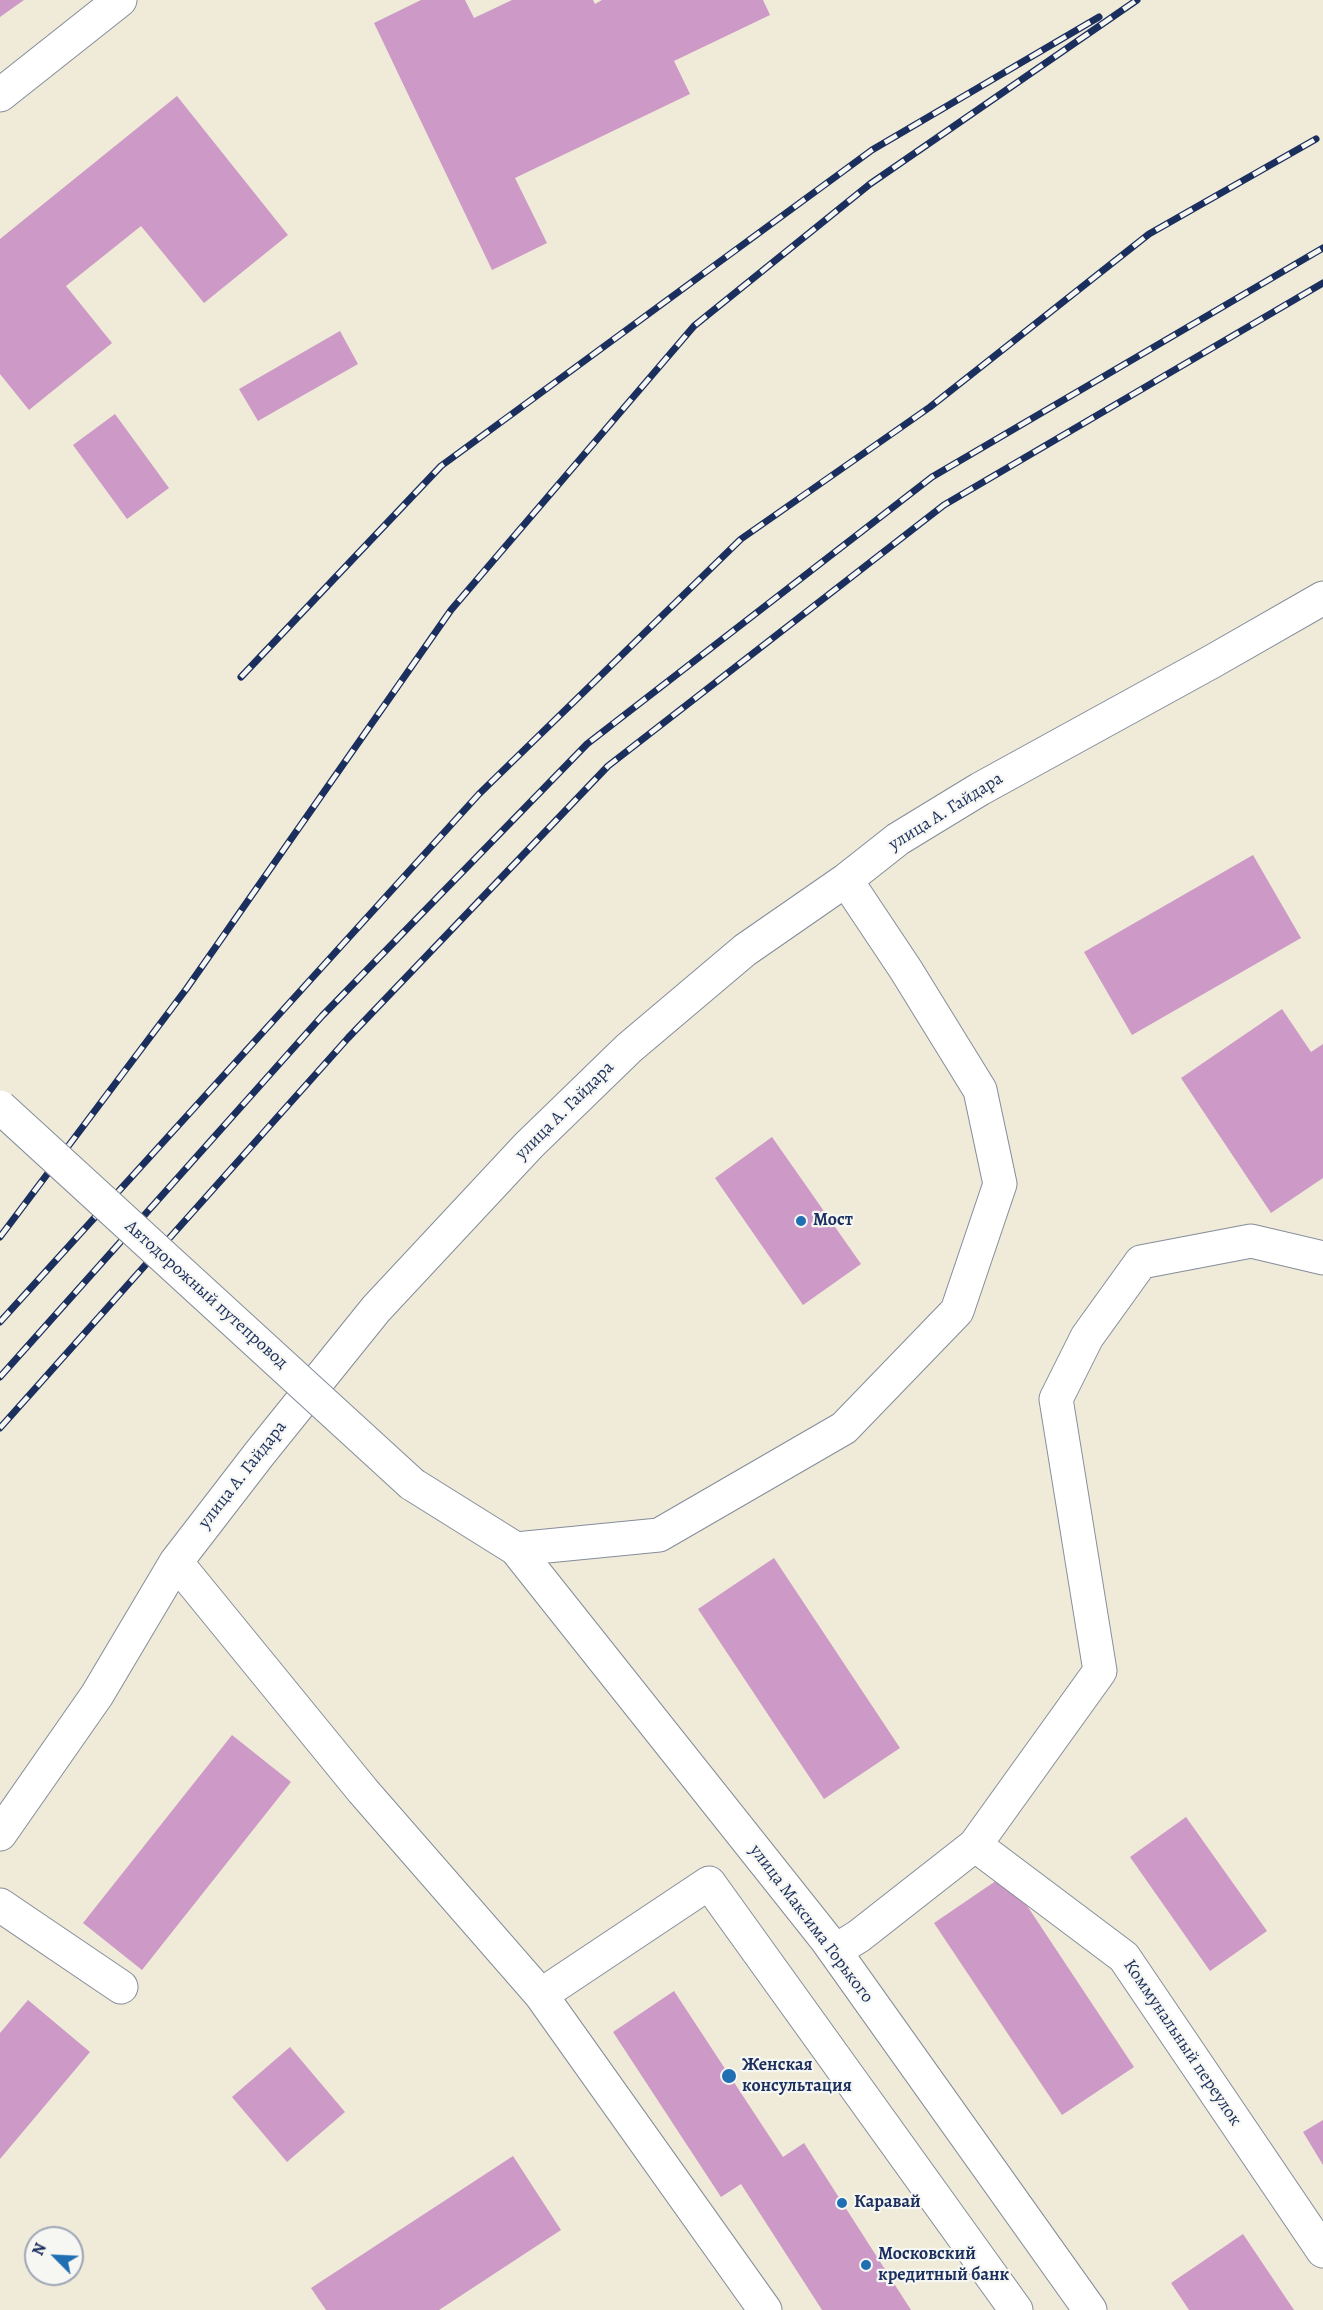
<!DOCTYPE html>
<html>
<head>
<meta charset="utf-8">
<style>
  body { margin:0 }
  #map { position:relative; width:1323px; height:2310px; overflow:hidden; background:#efebd8; font-family:Alegreya,serif }
  canvas { display:block }
  .north { position:absolute; left:24px; top:2226px; width:60px; height:60px; box-sizing:border-box; background:#f6f6f2; border:2px solid #9ea6b7; border-radius:50%; rotate:294deg; font-size:16px; font-weight:700; line-height:24px; text-align:center; color:#1b2f5e }
  .north::after { content:''; display:block; margin:auto; width:21px; height:27px; background:#1f6fb2; clip-path:polygon(50% 0,100% 100%,50% 72%,0 100%) }
</style>
</head>
<body>
<div id="map">
<canvas width="1323" height="2310"></canvas>
<div class="north">N</div>
</div>
<script>
const ctx = document.querySelector('canvas').getContext('2d');
ctx.lineJoin = 'round';
function paint(path, color) { ctx.fillStyle = color; ctx.fill(path, 'evenodd'); }
const toPath = rows => new Path2D(rows.map(r => 'M' + r).join(''));
function stroke(path, color, width, dash) { ctx.strokeStyle = color; ctx.lineWidth = width; ctx.lineCap = dash ? 'butt' : 'round'; ctx.setLineDash(dash || []); ctx.stroke(path); }
function write(font, color, halo, rows, align = 'center') {
  ctx.font = font + ' Alegreya,serif'; ctx.lineWidth = 4.5; ctx.setLineDash([]); ctx.textBaseline = 'middle'; ctx.strokeStyle = halo; ctx.fillStyle = color; for (const [text, x, y, turn = 0] of rows) {
    ctx.save(); ctx.translate(x, y); ctx.rotate((+turn || 0) * Math.PI / 180); ctx.textAlign = isNaN(turn) ? turn : align; if (halo) ctx.strokeText(text, 0, 0); ctx.fillText(text, 0, 0); ctx.restore();
  }
}
const building = toPath([
  [0,0,24,0,0,17],
  [421,0,465,0,474,18,512,0,593,0,595,4,602,0,763,0,770,15,674,61,690,94,515,178,547,243,492,270,374,23],
  [177,96,288,235,204,303,141,226,66,286,112,343,29,410,0,374,0,239],
  [340,331,358,364,258,421,239,389],
  [115,414,169,488,127,519,73,445],
  [1253,855,1301,938,1132,1035,1084,952],
  [1282,1009,1311,1052,1323,1044,1323,1178,1271,1213,1181,1078],
  [772,1137,861,1264,803,1305,715,1178],
  [774,1558,900,1748,824,1799,698,1609],
  [232,1735,291,1782,142,1970,83,1923],
  [1186,1817,1267,1931,1210,1971,1130,1857],
  [1006,1874,1134,2067,1062,2115,934,1923],
  [674,1991,783,2157,804,2143,911,2310,822,2310,741,2184,721,2197,613,2032],
  [28,2000,90,2052,0,2159,0,2033],
  [290,2047,345,2112,287,2162,232,2097],
  [1323,2120,1323,2165,1303,2132],
  [513,2156,561,2230,439,2310,326,2310,311,2288],
  [1243,2234,1294,2310,1189,2310,1171,2283]
]);
const minor = toPath([
  [0,95,120,0],
  [412,1484,516,1549,659,1535,844,1428,957,1311,1000,1184,980,1090,906,970,846,880],
  [516,1549,826,1939,1090,2310],
  [176,1562,363,1791,541,1995,765,2310],
  [0,1834,97,1695,176,1562,260,1453,376,1309,529,1145,629,1048,745,950,846,880,898,839,980,789,1213,661,1323,598],
  [975,1845,1100,1671,1056,1399,1087,1337,1141,1262,1251,1241,1323,1258],
  [0,1905,121,1987],
  [835,1951,859,1936,975,1845,1124,1957,1323,2251],
  [541,1995,709,1883,1016,2310]
]);
const rail = toPath([
  [241,677,441,466,872,150,1099,17],
  [0,1237,187,988,451,610,694,326,870,184,1137,0],
  [0,1322,479,794,741,539,930,407,1149,234,1316,139],
  [0,1377,322,1016,587,744,932,477,1323,248],
  [0,1428,348,1038,608,766,944,505,1323,283]
]);
const minorBridge = toPath([
  [0,1107,412,1484]
]);
const markers = [
  [801,1221,6,"#1f6fb2"],
  [729,2076,8,"#1f6fb2"],
  [842,2203,6,"#1f6fb2"],
  [866,2265,6,"#1f6fb2"]
];
const streetNames = [
  ["улица А. Гайдара",946,812,-32],
  ["улица А. Гайдара",565,1111,-45],
  ["Автодорожный путепровод",206,1295,42],
  ["улица А. Гайдара",243,1475,-52],
  ["улица Максима Горького",811,1924,53],
  ["Коммунальный переулок",1182,2043,56]
];
const poiNames = [
  ["Мост",813,1221],
  ["Женская",742,2066],
  ["консультация",742,2087],
  ["Каравай",854,2203],
  ["Московский",878,2255],
  ["кредитный банк",878,2276]
];
paint(building, '#cd99c6');
stroke(minor, '#858d9b', 35);
stroke(minor, '#fff', 33);
stroke(rail, '#1b2f5e', 7);
stroke(rail, '#f6f6f2', 4.5, [14]);
stroke(minorBridge, '#858d9b', 35, []);
stroke(minorBridge, '#fff', 33);
for (const [x, y, r, color] of markers) { const dot = new Path2D(); dot.arc(x, y, r, 0, 2 * Math.PI); ctx.fillStyle = color; ctx.fill(dot); stroke(dot, '#f6f6f2', 2); }
write('18px', '#1b2f5e', '#f6f6f2', streetNames);
write('bold 18px', '#1b2f5e', '#f6f6f2', poiNames, 'left');
</script>
</body>
</html>
